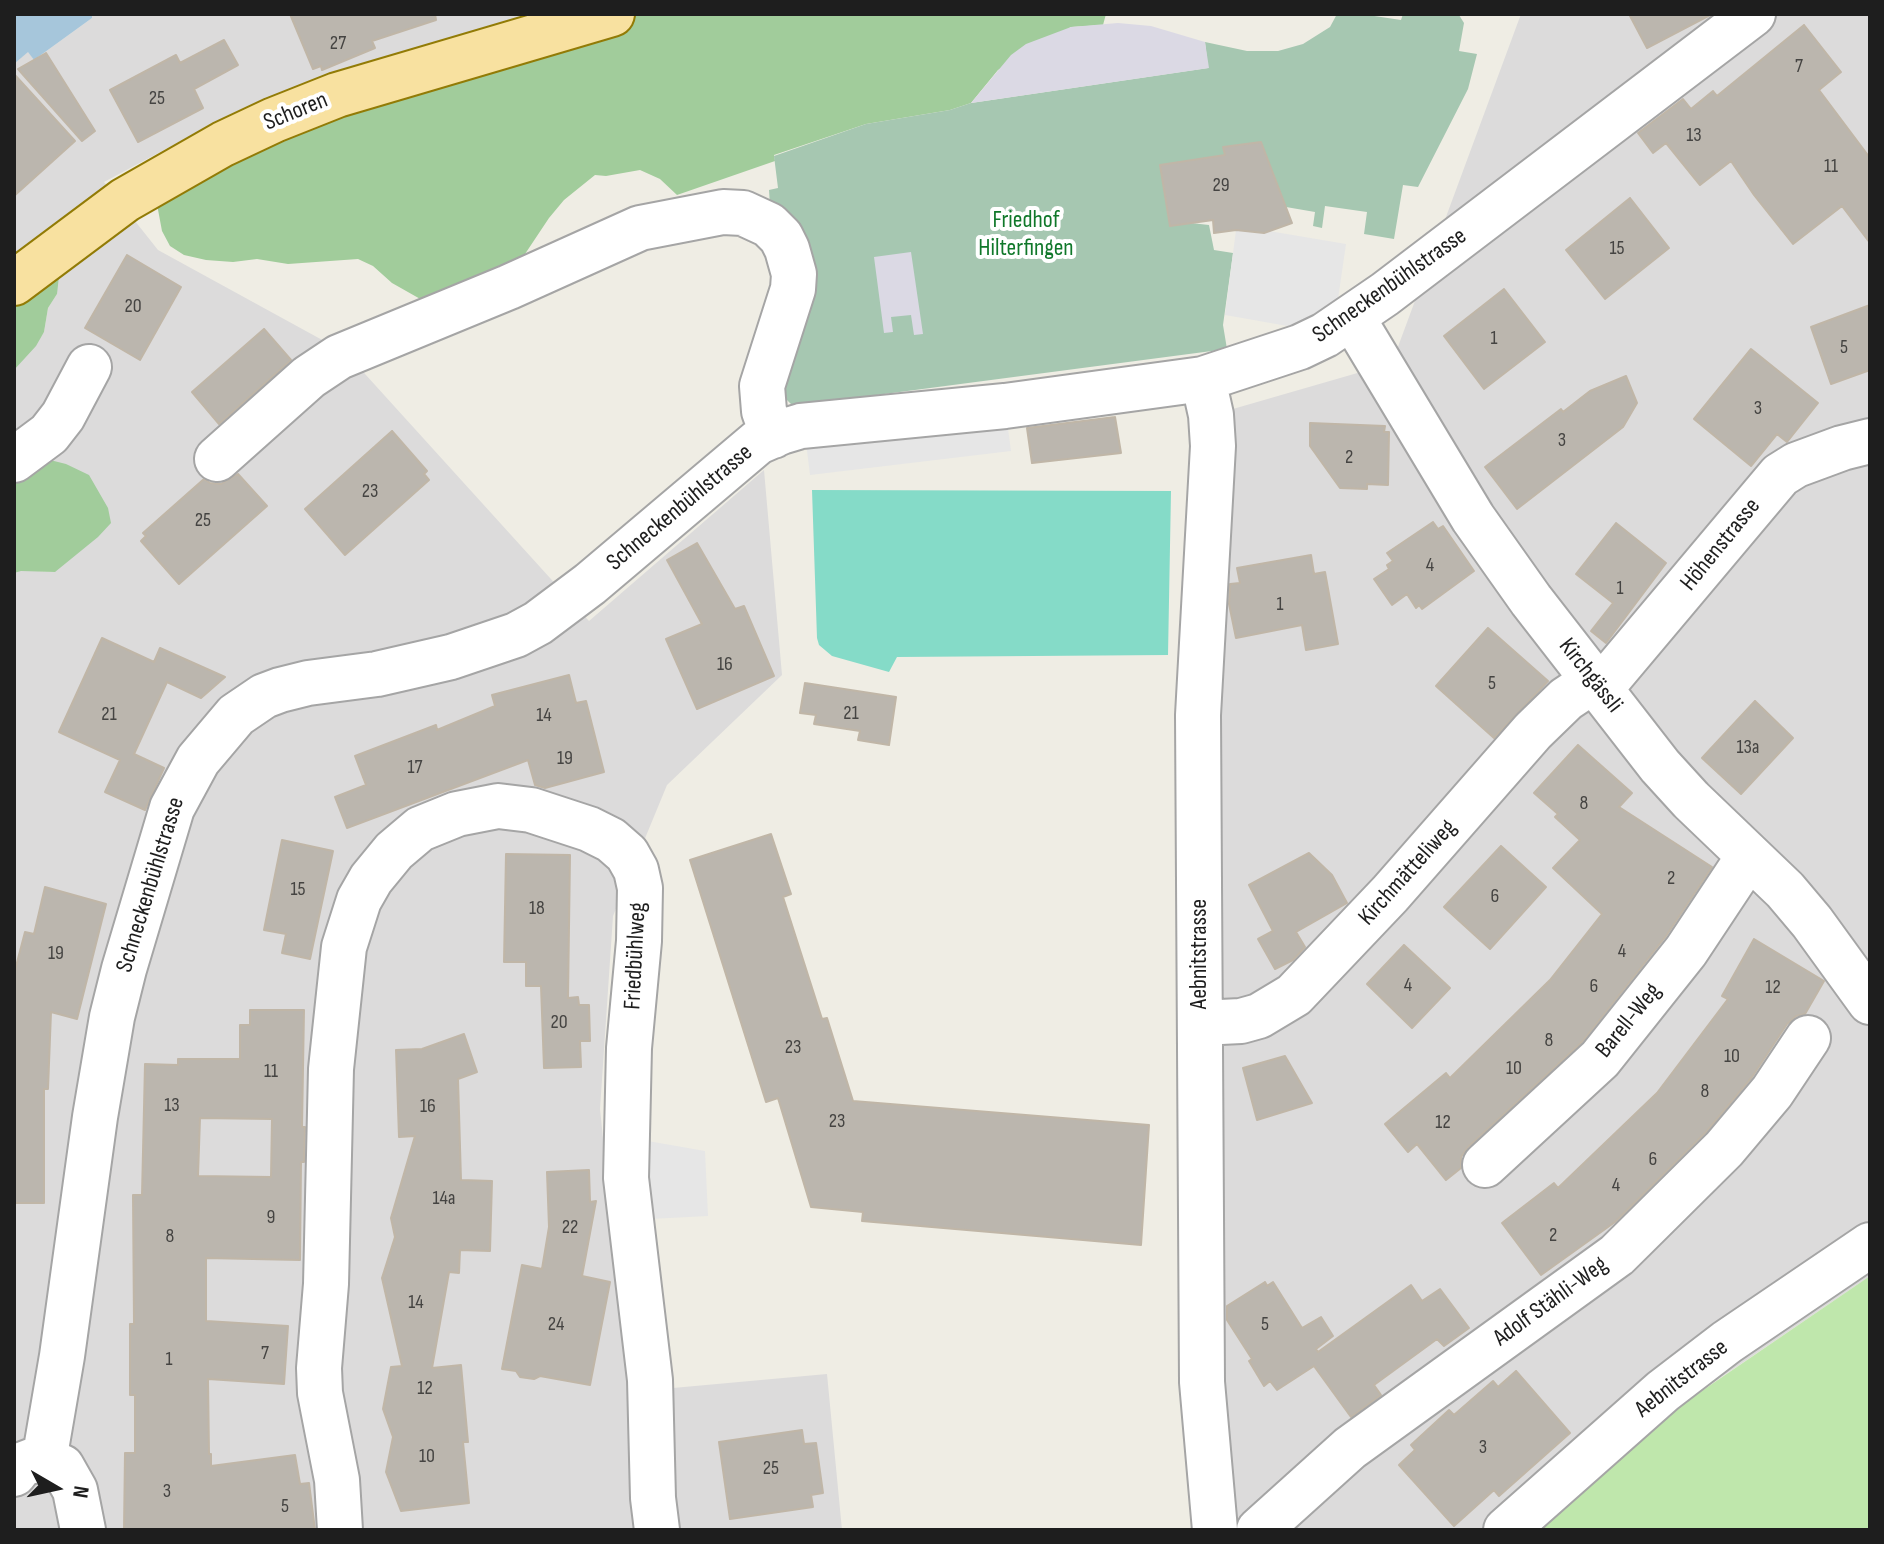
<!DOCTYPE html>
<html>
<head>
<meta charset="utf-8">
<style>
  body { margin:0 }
  #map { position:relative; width:1884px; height:1544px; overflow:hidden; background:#efede4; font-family:"Sofia Sans Condensed",sans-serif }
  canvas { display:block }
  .frame { position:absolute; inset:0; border:16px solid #1e1e1e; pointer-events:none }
  .north { position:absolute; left:16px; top:1448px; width:80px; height:80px; -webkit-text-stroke:6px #fff; paint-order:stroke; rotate:99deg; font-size:22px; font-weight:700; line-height:32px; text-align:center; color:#1e1e1e }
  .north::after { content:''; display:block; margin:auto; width:28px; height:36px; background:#1e1e1e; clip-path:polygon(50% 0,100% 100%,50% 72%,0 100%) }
</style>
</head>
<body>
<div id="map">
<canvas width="1884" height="1544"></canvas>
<div class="frame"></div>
<div class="north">N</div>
</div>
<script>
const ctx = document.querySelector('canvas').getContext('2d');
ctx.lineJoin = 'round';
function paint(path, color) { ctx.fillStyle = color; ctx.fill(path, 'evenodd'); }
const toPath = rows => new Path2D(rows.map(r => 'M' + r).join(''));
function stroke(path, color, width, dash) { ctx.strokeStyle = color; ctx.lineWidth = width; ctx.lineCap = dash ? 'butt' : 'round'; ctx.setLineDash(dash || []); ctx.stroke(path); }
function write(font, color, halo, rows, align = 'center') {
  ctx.font = font + ' "Sofia Sans Condensed",sans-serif'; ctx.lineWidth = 8; ctx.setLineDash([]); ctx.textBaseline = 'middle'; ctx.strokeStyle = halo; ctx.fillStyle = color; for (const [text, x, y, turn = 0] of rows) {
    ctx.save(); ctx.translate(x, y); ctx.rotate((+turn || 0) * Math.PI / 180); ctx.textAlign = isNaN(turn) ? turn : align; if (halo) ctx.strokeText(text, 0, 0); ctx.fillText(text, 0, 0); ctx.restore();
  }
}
const residential = toPath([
  [92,14,535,14,401,52,237,111,104,182,158,250,346,353,589,621,764,470,782,675,667,785,613,916,600,1109,629,1392,827,1374,842,1530,14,1530,14,573,21,570,55,572,14,460,14,370,44,332,48,308,57,294,14,283,14,64,28,51,34,60,92,18],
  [1521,14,1870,14,1870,1276,1538,1502,1514,1530,1228,1530,1212,1253,1226,411,1392,363]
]);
const grass = toPath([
  [1870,1276,1870,1530,1514,1530,1538,1503]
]);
const forest = toPath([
  [612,14,1106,14,1103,25,1071,27,998,70,971,103,950,110,866,124,774,155,775,161,677,195,660,179,640,170,606,176,595,175,564,200,549,218,523,257,445,313,392,283,373,266,358,259,288,264,257,259,233,262,206,260,184,255,170,246,162,231,153,183],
  [59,276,57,294,48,308,44,332,36,346,14,370,14,283],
  [42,458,66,464,89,475,108,508,111,523,98,537,55,572,21,571,14,573,14,460]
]);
const cemetery = toPath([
  [1337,14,1361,14,1401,20,1403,14,1459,15,1464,23,1459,51,1477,54,1468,89,1418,187,1403,185,1394,239,1364,234,1367,212,1325,206,1322,228,1313,226,1315,212,1286,207,1224,148,1225,155,1161,165,1170,226,1191,223,1209,225,1214,250,1233,253,1223,325,1227,349,793,406,782,395,769,190,778,188,774,156,866,124,950,110,971,103,1208,68,1205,42,1247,51,1278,51,1303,44,1330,27]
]);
const pitch = toPath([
  [812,490,1171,491,1168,655,897,657,889,672,832,656,819,645,817,638]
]);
const parking = toPath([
  [1236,230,1262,233,1263,230,1346,244,1338,299,1348,320,1299,328,1225,315],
  [1005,406,1011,451,810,475,804,426],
  [625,1137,705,1151,708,1216,630,1220]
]);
const plaza = toPath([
  [1118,23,1151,26,1205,42,1209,68,971,103,1011,55,1026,44,1071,27],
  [911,252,923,334,914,335,911,315,891,317,893,332,884,333,874,257]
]);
const water = toPath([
  [14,14,92,14,92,18,34,60,28,52,14,64]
]);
const building = toPath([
  [290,14,435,14,436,20,372,41,375,48,322,70,321,66,313,69,290,14],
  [1629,14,1712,14,1647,48,1629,14],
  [1804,25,1841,72,1819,90,1870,158,1870,243,1842,206,1793,244,1754,195,1731,161,1700,185,1666,143,1653,153,1638,133,1683,99,1691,109,1713,91,1717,96,1804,25],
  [224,40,238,65,194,89,203,108,138,142,110,90,176,55,180,63,224,40],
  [46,53,95,131,82,141,18,69,46,53],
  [14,74,75,141,14,196,14,74],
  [1261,142,1292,223,1264,233,1236,230,1214,233,1213,220,1170,226,1160,165,1225,155,1223,147,1261,142],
  [1630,198,1669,248,1605,299,1566,250,1630,198],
  [127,255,181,287,140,360,85,328,127,255],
  [1504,289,1545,342,1484,389,1444,336,1504,289],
  [1870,305,1870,370,1831,384,1811,327,1870,305],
  [264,329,291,360,219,424,192,392,264,329],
  [1751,349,1818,403,1787,442,1777,434,1751,466,1694,419,1751,349],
  [1626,376,1637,403,1623,427,1517,509,1485,467,1561,409,1563,412,1590,391,1626,376],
  [1115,417,1121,453,1032,463,1027,428,1115,417],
  [1310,423,1385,426,1384,432,1389,432,1388,485,1367,484,1367,489,1340,488,1310,446,1310,423],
  [392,431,427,471,424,474,429,480,345,555,305,509,392,431],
  [238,474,267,506,179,584,141,541,146,536,143,533,204,479,210,483,221,484,238,474],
  [1433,522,1438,529,1443,526,1474,571,1422,609,1419,605,1416,608,1407,594,1392,605,1374,579,1389,569,1387,565,1393,561,1387,553,1433,522],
  [1616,523,1666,563,1606,643,1591,631,1613,603,1576,574,1616,523],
  [697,543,735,609,744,606,774,676,697,709,666,639,702,624,667,560,697,543],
  [1311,555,1314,574,1325,572,1338,644,1306,650,1302,625,1236,638,1229,604,1230,584,1240,583,1237,568,1311,555],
  [1488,628,1548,681,1494,738,1436,686,1488,628],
  [102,638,154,662,160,648,225,677,201,698,167,682,134,754,164,768,145,810,105,792,120,760,59,732,102,638],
  [569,675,576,703,586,701,604,772,545,788,535,785,528,760,347,828,335,797,366,785,355,756,436,725,437,730,495,706,492,695,569,675],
  [805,683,896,697,889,745,858,740,860,731,814,724,816,715,800,713,805,683],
  [1755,701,1793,738,1741,794,1702,758,1755,701],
  [1578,745,1632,793,1619,807,1712,867,1666,936,1582,1042,1468,1147,1461,1157,1461,1168,1446,1180,1417,1144,1408,1152,1385,1124,1446,1073,1450,1078,1550,980,1602,914,1553,868,1580,840,1555,817,1558,814,1534,793,1578,745],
  [771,834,791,894,783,897,822,1019,827,1018,853,1101,1149,1125,1141,1245,862,1221,863,1212,811,1207,778,1098,766,1102,690,860,771,834],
  [282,840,333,851,310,959,282,953,286,934,264,930,282,840],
  [1501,846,1546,887,1490,949,1444,907,1501,846],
  [1309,853,1332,875,1347,903,1296,932,1305,947,1293,960,1275,969,1258,939,1273,931,1249,885,1309,853],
  [506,854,570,855,568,998,578,997,579,1005,589,1005,590,1041,580,1041,581,1067,544,1068,541,986,526,986,526,962,504,962,506,854],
  [45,887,106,904,77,1019,51,1012,48,1089,44,1089,44,1203,14,1203,14,974,25,932,34,934,45,887],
  [1754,939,1824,981,1805,1014,1796,1016,1787,1024,1752,1077,1706,1132,1615,1222,1541,1275,1502,1223,1554,1183,1558,1188,1657,1093,1728,999,1722,996,1754,939],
  [1404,945,1450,988,1412,1028,1367,984,1404,945],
  [250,1010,304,1010,302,1127,305,1127,304,1162,301,1162,300,1260,206,1258,206,1321,288,1326,284,1384,208,1379,209,1454,211,1454,211,1466,295,1455,300,1484,309,1483,315,1530,124,1530,125,1453,135,1453,135,1395,130,1395,130,1324,134,1324,133,1195,142,1195,145,1064,178,1065,178,1059,240,1059,240,1025,250,1025,250,1010],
  [200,1118,272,1119,271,1177,198,1176,200,1118],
  [464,1034,477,1072,458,1079,461,1180,492,1181,490,1251,460,1250,459,1273,449,1272,432,1368,461,1365,468,1442,463,1442,469,1503,401,1511,386,1472,393,1437,383,1409,391,1367,402,1366,382,1278,395,1237,391,1218,415,1136,399,1137,396,1050,422,1049,464,1034],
  [1285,1056,1312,1103,1257,1120,1243,1068,1285,1056],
  [589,1170,590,1202,596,1201,582,1276,610,1282,590,1385,540,1376,534,1379,520,1377,516,1371,502,1369,522,1265,542,1269,549,1227,547,1172,589,1170],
  [1265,1282,1267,1286,1273,1282,1302,1328,1321,1317,1333,1336,1316,1349,1318,1352,1411,1285,1422,1301,1440,1289,1469,1328,1444,1346,1437,1339,1374,1385,1381,1395,1351,1417,1314,1366,1277,1390,1270,1381,1264,1386,1249,1361,1252,1359,1227,1320,1227,1306,1265,1282],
  [1516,1371,1570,1433,1499,1496,1494,1490,1454,1526,1399,1465,1415,1450,1411,1445,1449,1410,1454,1415,1493,1381,1498,1387,1516,1371],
  [802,1430,804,1444,816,1443,823,1493,811,1495,813,1507,730,1519,719,1442,802,1430]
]);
const minor = toPath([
  [1352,317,1473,518,1531,600,1660,766,1691,800,1785,890,1812,922,1870,1002],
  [1203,379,1211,415,1213,446,1198,715,1202,1382,1215,1530],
  [217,459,309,377,339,357,509,287,640,228,723,212,743,213,769,225,781,237,787,249,794,274,793,289,762,386,764,411,773,436],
  [14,460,49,434,63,416,89,367],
  [1600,689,1780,475,1796,465,1842,448,1870,441],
  [1200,1023,1241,1021,1259,1016,1294,995,1390,894,1533,731,1566,699,1593,681],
  [1485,1165,1600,1059,1686,951,1749,856],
  [44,1461,62,1356,95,1117,112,1017,124,969,172,808,198,760,236,715,264,696,280,690,308,683,377,674,451,657,516,635,538,623,590,584,758,442,781,432,801,426,1005,406,1203,379,1300,347,1325,335,1385,294,1753,14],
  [14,1474,21,1465,34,1460,53,1463,62,1467,75,1490,83,1530],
  [340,1530,337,1480,320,1393,319,1368,326,1284,331,1069,344,947,359,900,371,879,394,851,420,829,457,814,498,806,531,810,589,829,611,840,627,854,636,870,640,888,639,941,629,1048,626,1178,650,1380,653,1498,657,1530],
  [1259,1530,1350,1448,1617,1255,1724,1149,1772,1092,1808,1038],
  [1506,1530,1663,1391,1727,1342,1870,1245]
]);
const major = toPath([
  [14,283,125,200,223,144,274,120,337,95,612,14]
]);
const numberNames = [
  ["27",338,44],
  ["7",1799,67],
  ["25",157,99],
  ["13",1694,136],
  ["11",1831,167],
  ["29",1221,186],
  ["15",1617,249],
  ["20",133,307],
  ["1",1494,339],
  ["5",1844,348],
  ["3",1758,409],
  ["3",1562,441],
  ["2",1349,458],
  ["23",370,492],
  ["25",203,521],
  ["4",1430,566],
  ["1",1620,589],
  ["1",1280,605],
  ["16",725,665],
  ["5",1492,684],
  ["21",851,714],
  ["21",109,715],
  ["14",544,716],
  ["13a",1748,748],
  ["19",565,759],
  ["17",415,768],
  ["8",1584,804],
  ["2",1671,879],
  ["15",298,890],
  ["6",1495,897],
  ["18",537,909],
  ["4",1622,952],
  ["19",56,954],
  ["4",1408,986],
  ["6",1594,987],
  ["12",1773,988],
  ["20",559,1023],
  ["8",1549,1041],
  ["23",793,1048],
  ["10",1732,1057],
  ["10",1514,1069],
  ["11",271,1072],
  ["8",1705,1092],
  ["13",172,1106],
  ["16",428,1107],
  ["23",837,1122],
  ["12",1443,1123],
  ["6",1653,1160],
  ["4",1616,1186],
  ["14a",444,1199],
  ["9",271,1218],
  ["22",570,1228],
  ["2",1553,1236],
  ["8",170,1237],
  ["14",416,1303],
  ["24",556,1325],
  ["5",1265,1325],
  ["7",265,1354],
  ["1",169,1360],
  ["12",425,1389],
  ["3",1483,1448],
  ["10",427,1457],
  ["25",771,1469],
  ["3",167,1492],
  ["5",285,1507]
];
const streetNames = [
  ["Schoren",296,112,-22],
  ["Schneckenbühlstrasse",1390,286,-35],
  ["Schneckenbühlstrasse",680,508,-40],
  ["Höhenstrasse",1721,545,-51],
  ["Kirchgässli",1590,676,52],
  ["Kirchmätteliweg",1408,873,-48],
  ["Schneckenbühlstrasse",151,885,-73],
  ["Aebnitstrasse",1200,954,-90],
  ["Friedbühlweg",636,956,-87],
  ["Barell-Weg",1629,1021,-51],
  ["Adolf Stähli-Weg",1551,1302,-36],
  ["Aebnitstrasse",1682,1379,-38]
];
const parkNames = [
  ["Friedhof",1026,221],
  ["Hilterfingen",1026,249]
];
paint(residential, '#dcdbdb');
paint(grass, '#bfe7ac');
paint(forest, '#a1cc9b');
paint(cemetery, '#a6c7b1');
paint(pitch, '#85dbc8');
paint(parking, '#e6e6e6');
paint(plaza, '#dbd9e4');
paint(water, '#a6c6db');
paint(building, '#bbb6ae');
stroke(building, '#c0b6a7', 2);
stroke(minor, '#a5a5a5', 48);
stroke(major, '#927b06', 48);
stroke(minor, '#fff', 44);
stroke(major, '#f8e1a0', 44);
write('20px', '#454442', null, numberNames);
write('24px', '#1e1e1e', '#fff', streetNames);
write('24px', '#10782a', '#fff', parkNames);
</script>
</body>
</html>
